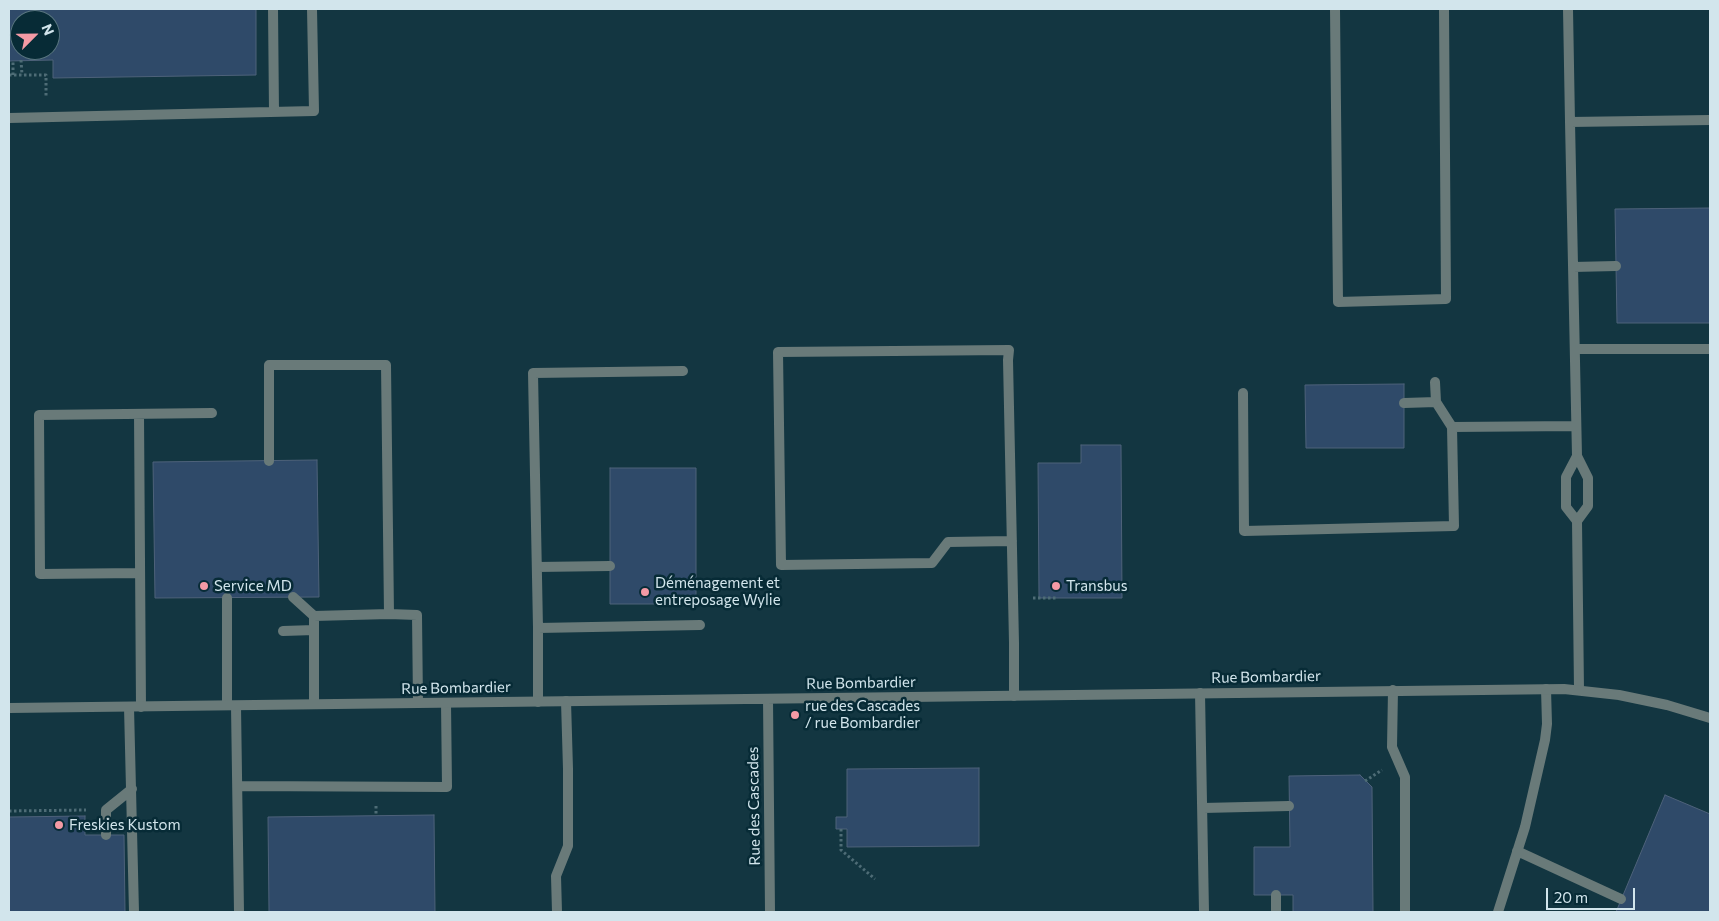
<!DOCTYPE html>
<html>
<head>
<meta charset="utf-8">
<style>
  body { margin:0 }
  #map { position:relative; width:1719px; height:921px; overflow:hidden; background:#133641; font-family:Commissioner,sans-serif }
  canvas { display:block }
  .frame { position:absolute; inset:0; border:10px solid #d2e5ec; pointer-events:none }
  .north { position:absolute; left:10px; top:10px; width:50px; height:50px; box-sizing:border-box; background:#072b36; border:1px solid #58757f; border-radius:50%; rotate:67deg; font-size:14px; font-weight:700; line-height:20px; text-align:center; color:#d2e5ec }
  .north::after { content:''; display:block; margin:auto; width:18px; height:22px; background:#f49aa5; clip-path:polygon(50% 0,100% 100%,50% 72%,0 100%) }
  .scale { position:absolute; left:1546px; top:888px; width:89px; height:22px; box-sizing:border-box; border:2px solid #d2e5ec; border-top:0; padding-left:6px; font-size:15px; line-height:18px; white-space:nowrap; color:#d2e5ec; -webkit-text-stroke:4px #072b36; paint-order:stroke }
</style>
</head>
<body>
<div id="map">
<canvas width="1719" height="921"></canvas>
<div class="frame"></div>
<div class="north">N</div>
<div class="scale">20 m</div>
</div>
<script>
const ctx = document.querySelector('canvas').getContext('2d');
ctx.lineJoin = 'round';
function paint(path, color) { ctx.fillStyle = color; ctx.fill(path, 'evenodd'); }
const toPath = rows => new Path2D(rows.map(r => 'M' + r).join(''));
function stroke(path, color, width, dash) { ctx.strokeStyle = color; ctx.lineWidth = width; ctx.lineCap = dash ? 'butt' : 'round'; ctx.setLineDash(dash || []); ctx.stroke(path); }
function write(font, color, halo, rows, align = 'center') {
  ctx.font = font + ' Commissioner,sans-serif'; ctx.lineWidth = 5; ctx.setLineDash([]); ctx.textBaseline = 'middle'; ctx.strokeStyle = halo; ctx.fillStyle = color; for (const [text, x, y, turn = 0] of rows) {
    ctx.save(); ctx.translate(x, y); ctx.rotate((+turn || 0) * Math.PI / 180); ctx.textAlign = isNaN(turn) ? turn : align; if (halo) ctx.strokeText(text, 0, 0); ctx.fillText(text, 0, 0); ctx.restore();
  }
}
const building = toPath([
  [9,9,256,9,256,75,53,78,53,60,9,61,9,9],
  [20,20,50,20,50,50,20,50,20,20],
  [1710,208,1710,323,1617,323,1615,209,1710,208],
  [1404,384,1404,448,1306,448,1305,385,1404,384],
  [1081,445,1121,445,1122,598,1039,598,1038,463,1081,463,1081,445],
  [317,460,319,597,155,598,153,462,317,460],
  [610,468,696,468,696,604,610,604,610,468],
  [979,768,979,846,847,847,847,829,836,829,836,817,847,817,847,769,979,768],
  [1360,775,1372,787,1373,912,1293,912,1293,895,1254,895,1254,847,1290,847,1289,776,1360,775],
  [1665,795,1710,814,1710,912,1616,912,1665,795],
  [434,815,435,912,269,912,268,817,434,815],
  [85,816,85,835,124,835,125,912,9,912,9,817,85,816]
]);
const path = toPath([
  [21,60,22,75],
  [9,75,46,75,46,97],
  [13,75,13,61],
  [1033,598,1057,598],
  [1365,781,1382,770],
  [376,806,376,816],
  [9,811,86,810],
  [841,829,841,850,875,879]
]);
const service = toPath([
  [273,9,274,112],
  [1335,9,1338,302,1446,299,1444,9],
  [1568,9,1570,122],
  [9,118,314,111,312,9],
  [1573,267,1616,266],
  [1575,349,1710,349],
  [1435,382,1436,402,1452,427],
  [1243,393,1244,531,1454,526,1452,427,1576,426],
  [1404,403,1436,402],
  [139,414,141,707],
  [1577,456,1570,122,1710,120],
  [269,461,269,365,386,365,389,614],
  [1577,521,1588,506,1588,478,1577,456,1566,477,1566,507,1577,521,1579,690],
  [1012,541,948,542,932,563,781,565,778,352,1009,350,1008,360,1014,643,1014,696],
  [537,567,610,566],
  [140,573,40,574,39,415,212,413],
  [293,597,314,616],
  [227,598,227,705],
  [538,628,533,373,683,371],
  [283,631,314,630],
  [1393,690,1392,747,1405,777,1405,912],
  [1200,693,1204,912],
  [538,702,538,628,700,625],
  [314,704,314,616,389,614,417,615,418,703],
  [236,706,239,912],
  [129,707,134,912],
  [238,786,447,787,446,703],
  [1203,808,1289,806],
  [106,835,106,810,132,789],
  [1517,851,1621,899],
  [1276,895,1276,912],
  [557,912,556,876,568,846,568,769,566,701],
  [1498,912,1525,827,1545,740,1547,724,1546,689]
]);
const minor = toPath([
  [768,699,770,912],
  [9,708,1564,689,1619,695,1667,705,1710,718]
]);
const markers = [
  [204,586,5,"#f49aa5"],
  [1056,586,5,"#f49aa5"],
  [645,592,5,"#f49aa5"],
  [795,715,5,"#f49aa5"],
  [59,825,5,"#f49aa5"]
];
const poiNames = [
  ["Déménagement et",655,583],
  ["entreposage Wylie",655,600],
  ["Service MD",214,586],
  ["Transbus",1066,586],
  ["rue des Cascades",805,706],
  ["/ rue Bombardier",805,723],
  ["Freskies Kustom",69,825]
];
const streetNames = [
  ["Rue Bombardier",1266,677,-1],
  ["Rue Bombardier",861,683,-1],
  ["Rue Bombardier",456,688,-1],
  ["Rue des Cascades",754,806,-91]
];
paint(building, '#2f4a69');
stroke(building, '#4e627a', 1);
stroke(path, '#4e6c76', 3, [2.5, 2.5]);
stroke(service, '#697a79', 10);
stroke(minor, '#697a79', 10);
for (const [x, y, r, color] of markers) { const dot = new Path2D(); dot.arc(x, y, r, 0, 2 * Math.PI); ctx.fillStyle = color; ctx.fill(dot); stroke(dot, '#072b36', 2); }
write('15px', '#d2e5ec', '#072b36', poiNames, 'left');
write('15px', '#d2e5ec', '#072b36', streetNames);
</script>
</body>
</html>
